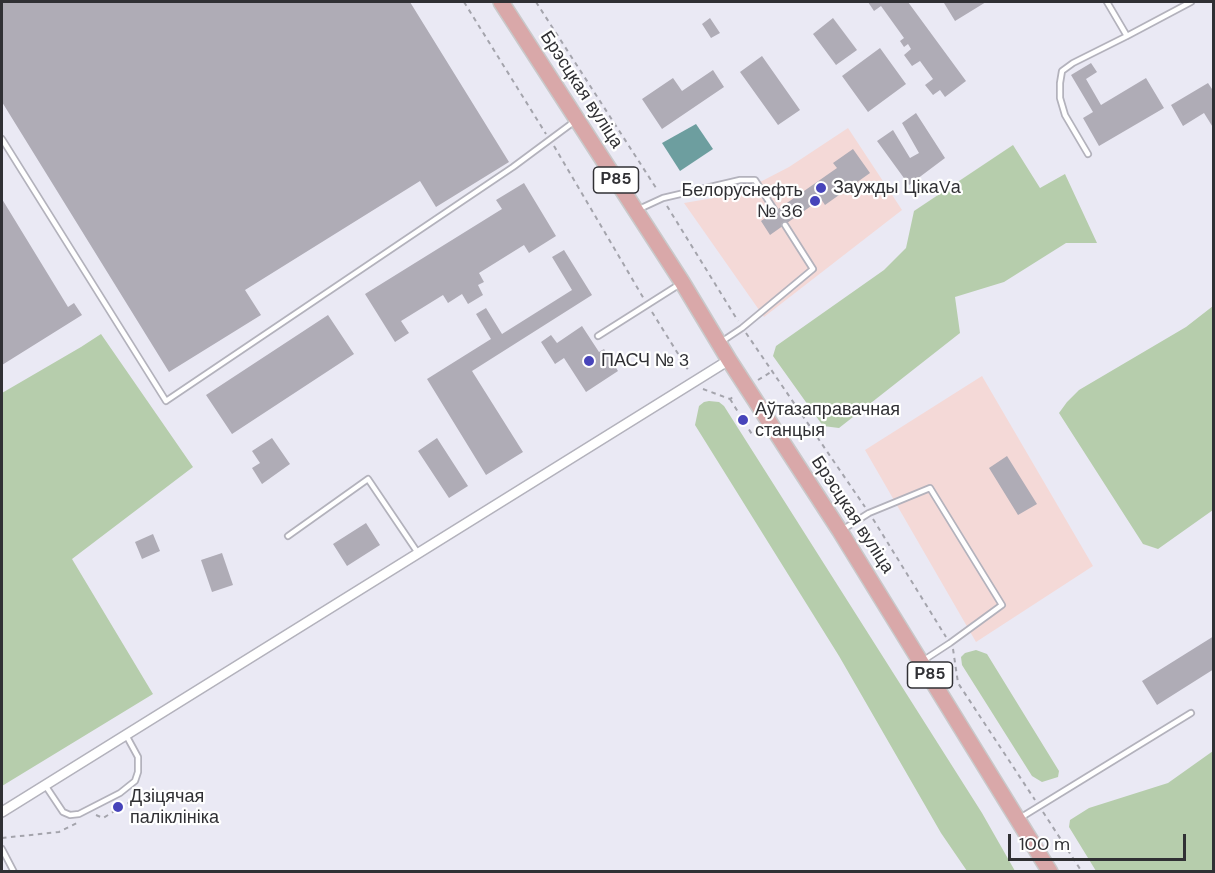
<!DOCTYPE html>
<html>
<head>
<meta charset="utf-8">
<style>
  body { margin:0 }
  #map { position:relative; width:1215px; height:873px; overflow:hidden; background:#eae9f4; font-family:"DM Sans",sans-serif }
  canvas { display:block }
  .frame { position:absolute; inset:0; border:3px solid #303034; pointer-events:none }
  .scale { position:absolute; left:1008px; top:834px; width:178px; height:27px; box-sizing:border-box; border:3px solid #303034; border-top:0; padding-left:8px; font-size:18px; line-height:21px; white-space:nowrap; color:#303034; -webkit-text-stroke:4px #fff; paint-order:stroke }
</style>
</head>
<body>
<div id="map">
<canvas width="1215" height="873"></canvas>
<div class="frame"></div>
<div class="scale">100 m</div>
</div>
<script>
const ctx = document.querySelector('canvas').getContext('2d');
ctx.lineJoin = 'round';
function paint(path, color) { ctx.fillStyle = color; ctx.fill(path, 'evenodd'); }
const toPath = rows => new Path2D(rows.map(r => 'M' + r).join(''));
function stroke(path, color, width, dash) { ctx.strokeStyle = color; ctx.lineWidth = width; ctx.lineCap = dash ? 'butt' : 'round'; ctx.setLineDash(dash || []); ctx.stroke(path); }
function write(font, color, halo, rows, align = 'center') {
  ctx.font = font + ' "DM Sans",sans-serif'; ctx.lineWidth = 4.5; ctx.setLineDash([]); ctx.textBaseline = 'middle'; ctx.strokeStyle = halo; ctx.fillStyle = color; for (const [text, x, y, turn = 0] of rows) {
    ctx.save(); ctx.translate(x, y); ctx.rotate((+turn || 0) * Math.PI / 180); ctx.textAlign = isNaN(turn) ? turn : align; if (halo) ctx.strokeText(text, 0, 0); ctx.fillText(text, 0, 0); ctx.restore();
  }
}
const commercial = toPath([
  [848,128,902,210,764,317,684,203,737,194,789,167],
  [982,376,1093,566,976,642,865,450]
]);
const green = toPath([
  [1013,145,1040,188,1065,174,1097,243,1066,243,1004,282,955,297,960,333,839,428,823,426,773,356,776,346,884,270,906,248,914,211],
  [1213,306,1213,510,1158,549,1143,544,1059,413,1067,402,1079,390,1186,327],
  [101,334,193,467,72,559,153,694,2,786,2,393,81,347],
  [709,401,719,402,724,406,982,813,1015,871,967,871,941,833,839,656,695,425,699,406,704,402],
  [976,650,987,654,1059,771,1058,777,1042,782,1032,776,962,665,961,657,965,653],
  [1213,751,1213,871,1096,871,1069,827,1070,820,1089,808,1168,783]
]);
const water = toPath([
  [696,124,713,149,680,171,662,143]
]);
const building = toPath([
  [2,2,410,2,509,162,436,207,420,181,245,290,261,315,169,372,2,102],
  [868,2,908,2,966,81,945,97,940,90,933,95,925,85,933,79,920,61,912,66,904,55,911,49,908,44,904,47,900,41,904,38,881,6,874,11],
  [946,2,986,2,955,21,944,3],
  [710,18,720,33,711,38,702,24],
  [833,18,857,50,836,65,813,34],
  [880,48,906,84,868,112,842,76],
  [762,56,800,110,778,125,740,72],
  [1091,63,1097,72,1086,79,1101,105,1146,78,1164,108,1099,146,1083,118,1093,112,1071,75],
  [713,70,724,87,662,129,642,99,673,78,682,91],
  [1208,83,1214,92,1214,129,1204,113,1183,126,1171,105],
  [916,113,945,158,909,185,877,141,893,130,910,158,919,153,902,123],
  [853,149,870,173,825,205,821,199,770,235,761,221,837,168,833,163],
  [524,183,556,236,529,253,524,245,479,273,484,282,478,285,483,295,468,304,462,294,448,303,443,295,401,321,409,333,395,342,365,294,502,209,496,200],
  [2,199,68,307,74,303,82,315,2,365],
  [564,250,592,295,472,371,523,452,486,475,427,379,491,339,476,314,486,308,502,334,572,290,552,257],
  [328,315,354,354,232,434,206,395],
  [582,326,599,352,604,349,618,371,586,392,564,358,555,364,541,342,551,335,557,343],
  [272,438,290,464,262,484,252,468,260,463,252,451],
  [437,438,468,486,449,498,418,451],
  [1007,456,1037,504,1018,515,989,468],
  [366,523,380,545,347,566,333,544],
  [153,534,160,551,142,559,135,542],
  [222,553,233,585,212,592,201,560],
  [1214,636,1214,669,1157,705,1142,681]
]);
const path = toPath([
  [464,2,546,134],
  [536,2,658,191],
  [554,146,644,299],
  [667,206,738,321],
  [652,312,690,373],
  [746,333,865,507],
  [758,380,771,372],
  [703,389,730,399,736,395],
  [730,399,753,436],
  [873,519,946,637],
  [953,649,958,683,1035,800],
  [1043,812,1082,872],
  [96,815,103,818,130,802],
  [2,838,59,832,77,823]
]);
const service = toPath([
  [1107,2,1127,36],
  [2,139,166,401,513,167,575,121],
  [1088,154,1065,115,1060,98,1060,83,1062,71,1073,63,1127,36,1191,2],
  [637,210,663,198,740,180,755,180,775,211],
  [598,336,680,284],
  [721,342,742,328,813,269,785,225],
  [842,530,869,513,930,488,1002,605,950,643,924,660],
  [288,536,368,479,418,553],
  [45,785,63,812,70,815,79,814,120,793,135,781,138,772,138,757,126,735],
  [1020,818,1191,713],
  [2,849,14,872]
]);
const minor = toPath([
  [2,812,729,360]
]);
const primary = toPath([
  [501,2,682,282,729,360,840,531,1050,872]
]);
const markers = [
  [821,188,6,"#4744ba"],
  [815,201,6,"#4744ba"],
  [589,361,6,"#4744ba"],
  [743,420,6,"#4744ba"],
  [118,807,6,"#4744ba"]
];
const shields = [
  [616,180,45],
  [930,675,45]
];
const shieldNames = [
  ["Р85",616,180],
  ["Р85",930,675]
];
const streetNames = [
  ["Брэсцкая вуліца",581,90,57],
  ["Брэсцкая вуліца",852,515,57]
];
const poiNames = [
  ["Заужды ЦікаVа",833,188],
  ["Белоруснефть",803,191,"right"],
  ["№ 36",803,212,"right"],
  ["ПАСЧ № 3",601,361],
  ["Аўтазаправачная",755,410],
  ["станцыя",755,431],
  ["Дзіцячая",130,797],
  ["паліклініка",130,818]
];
paint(commercial, '#f4d9d7');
paint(green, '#b6cdac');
paint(water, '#6d9e9f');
paint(building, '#afacb6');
stroke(service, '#b3b2bc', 8);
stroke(minor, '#b3b2bc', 12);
stroke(primary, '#c9c9ca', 18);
stroke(path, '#a4a4ac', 2, [4.5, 4.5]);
stroke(service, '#fff', 4.5);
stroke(minor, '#fff', 9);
stroke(primary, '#d9a8a9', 15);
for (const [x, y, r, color] of markers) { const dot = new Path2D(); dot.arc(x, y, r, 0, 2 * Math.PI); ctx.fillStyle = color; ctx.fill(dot); stroke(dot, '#fff', 2); }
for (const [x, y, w] of shields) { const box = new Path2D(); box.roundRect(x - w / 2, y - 13, w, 26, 4.5); ctx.fillStyle = '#fff'; ctx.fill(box); stroke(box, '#303034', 1.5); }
write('bold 16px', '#303034', null, shieldNames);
write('18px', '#303034', '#fff', streetNames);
write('18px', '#303034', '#fff', poiNames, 'left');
</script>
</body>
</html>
